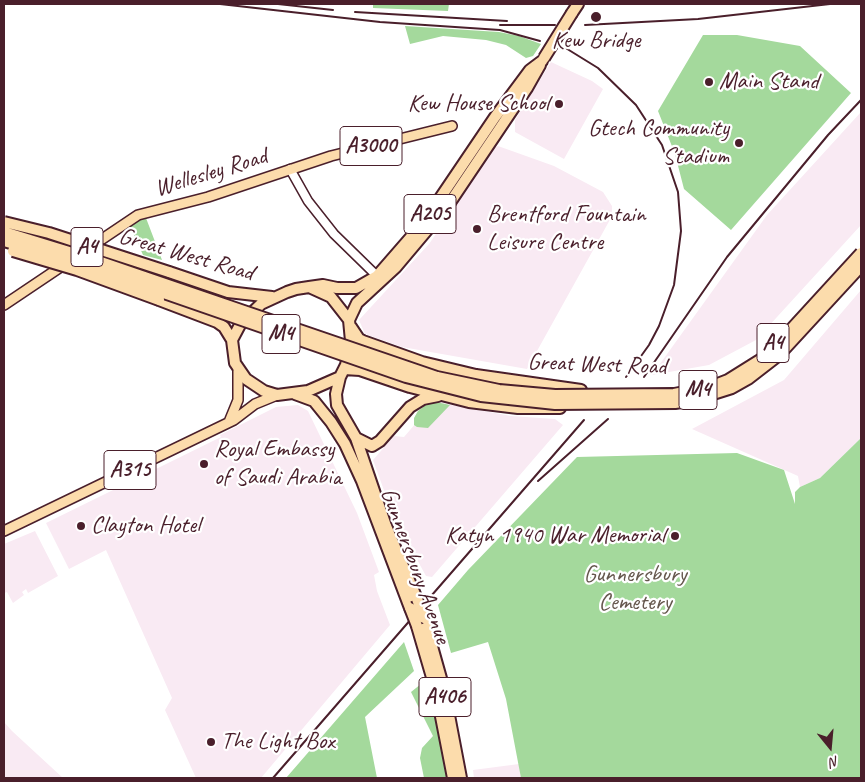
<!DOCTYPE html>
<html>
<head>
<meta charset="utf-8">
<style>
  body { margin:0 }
  #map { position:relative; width:865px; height:782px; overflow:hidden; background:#fff; font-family:Caveat,sans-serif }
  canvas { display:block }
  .frame { position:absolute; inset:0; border:5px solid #4a1f2b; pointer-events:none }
  .north { position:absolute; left:805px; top:722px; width:50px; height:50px; -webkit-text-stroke:4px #fff; paint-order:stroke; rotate:163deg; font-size:14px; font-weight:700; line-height:20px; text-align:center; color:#4a1f2b }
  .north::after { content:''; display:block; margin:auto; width:18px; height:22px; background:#4a1f2b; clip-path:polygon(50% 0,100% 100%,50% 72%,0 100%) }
</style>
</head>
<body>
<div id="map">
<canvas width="865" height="782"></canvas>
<div class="frame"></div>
<div class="north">N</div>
</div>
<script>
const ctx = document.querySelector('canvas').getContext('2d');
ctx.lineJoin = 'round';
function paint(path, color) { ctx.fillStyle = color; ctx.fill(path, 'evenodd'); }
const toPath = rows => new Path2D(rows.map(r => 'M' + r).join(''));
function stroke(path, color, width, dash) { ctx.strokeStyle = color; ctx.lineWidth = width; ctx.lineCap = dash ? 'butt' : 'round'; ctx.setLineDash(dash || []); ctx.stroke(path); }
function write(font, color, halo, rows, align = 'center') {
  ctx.font = font + ' Caveat,sans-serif'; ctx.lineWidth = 4.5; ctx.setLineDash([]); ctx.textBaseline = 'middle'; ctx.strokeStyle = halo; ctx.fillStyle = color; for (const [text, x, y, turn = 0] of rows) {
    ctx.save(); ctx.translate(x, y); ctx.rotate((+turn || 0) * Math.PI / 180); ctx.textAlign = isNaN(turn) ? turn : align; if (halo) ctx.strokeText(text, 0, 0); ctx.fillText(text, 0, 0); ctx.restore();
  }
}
const built = toPath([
  [551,62,592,81,603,89,564,159,515,132,515,120],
  [861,112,861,225,756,340,709,365,652,375,767,215],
  [498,146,554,166,603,192,612,206,612,216,527,369,402,347,365,334,359,320,429,244,463,195,488,152],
  [861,290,861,438,820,478,800,487,798,476,692,429,784,380],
  [436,402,511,416,555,419,563,425,432,577,426,576,403,534,401,537,373,460,394,436,404,437,416,423,415,417,418,411,427,404],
  [298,405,308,411,357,513,379,572,374,575,377,591,390,625,261,778,196,778,165,710,172,698,106,550,69,569,46,523,221,437,220,435,276,407],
  [35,531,58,576,28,593,26,589,22,592,24,595,13,603,7,592,4,593,4,544],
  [4,722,12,731,63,778,4,778],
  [519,764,521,778,474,778,473,770]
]);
const green = toPath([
  [373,4,449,4,448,11,373,8],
  [405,26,499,32,519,36,541,44,533,56,526,58,506,45,486,40,443,36,410,44],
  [703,35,737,35,800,46,851,93,731,230,684,189,675,154,658,111],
  [146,218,162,260,143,255,130,226,137,220],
  [436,402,450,405,428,428,417,427,414,425,414,418,418,411,427,404],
  [861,438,861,778,521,778,506,699,488,642,451,653,438,605,468,570,577,457,737,453,784,470,795,504,795,492,800,487,820,478],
  [404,642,414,671,365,717,377,778,286,778],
  [421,684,436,718,448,778,424,778,420,758,422,748,433,736,411,692]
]);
const secondary = toPath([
  [290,169,308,201,334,234,377,276]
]);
const primary = toPath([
  [4,305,138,215,208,197,331,156,452,126],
  [229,422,238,400,238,371],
  [4,531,234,420,255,404,277,395]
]);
const highway = toPath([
  [572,13,578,4],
  [169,272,228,292,272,297],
  [309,287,331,297,349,320,351,341,346,365,340,377,308,391,277,395,264,391,246,379,235,363,232,340,241,323,261,304,287,292,296,289,309,287,323,285,337,288,356,288,377,276,424,222,495,117,530,70,542,61],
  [159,300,217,322,224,327,232,340],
  [349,320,357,303,396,267,449,204,527,88,540,65],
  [351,327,359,339,363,341,422,362,476,375,581,390],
  [344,369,360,370,410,387,469,402,518,408,560,408],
  [340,377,336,394,337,405,356,438,386,526,417,599],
  [295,394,314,401,331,422,345,444,362,481,410,608],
  [356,438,372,446,380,441,410,407,423,399,438,396],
  [424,618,444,689,461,778],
  [417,626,436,691,453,778]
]);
const rail = toPath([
  [220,4,380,22,500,30,540,41],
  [278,4,333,10],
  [355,12,507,21],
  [500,25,555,25],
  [585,25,698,19,830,4],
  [564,47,598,68,636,105,662,145,678,192,681,231,674,285,659,326,649,345,626,377],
  [644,377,727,257,828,135,861,100],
  [538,481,608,419],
  [273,778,584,420]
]);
const highwayBridge = toPath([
  [544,58,572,13],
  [4,222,49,233,169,272],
  [4,232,92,259,437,377,499,390,555,395,674,394,710,387,728,380,760,360,774,348,861,253],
  [4,241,83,265,406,377,481,396,555,404,675,403,694,400,732,388,748,379,779,355,861,266],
  [13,251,77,270,159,300],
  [417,599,424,618],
  [410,608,417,626]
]);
const markers = [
  [596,17,6,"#4a1f2b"],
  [709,82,5,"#4a1f2b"],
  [559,104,5,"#4a1f2b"],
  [739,143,5,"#4a1f2b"],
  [477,229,5,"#4a1f2b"],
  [204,464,5,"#4a1f2b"],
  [81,526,5,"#4a1f2b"],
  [675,536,5,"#4a1f2b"],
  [211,742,5,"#4a1f2b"]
];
const shields = [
  [371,146,62],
  [430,214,52],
  [87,247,32],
  [281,334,38],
  [773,343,32],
  [698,390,38],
  [130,470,52],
  [445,697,52]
];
const shieldNames = [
  ["A3000",371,146],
  ["A205",430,214],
  ["A4",87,247],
  ["M4",281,334],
  ["A4",773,343],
  ["M4",698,390],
  ["A315",130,470],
  ["A406",445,697]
];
const poiNames = [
  ["Kew Bridge",596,41,"center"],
  ["Main Stand",719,82],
  ["Kew House School",549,104,"right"],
  ["Gtech Community",729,129,"right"],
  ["Stadium",729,157,"right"],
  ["Brentford Fountain",487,215],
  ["Leisure Centre",487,243],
  ["Royal Embassy",214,450],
  ["of Saudi Arabia",214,478],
  ["Clayton Hotel",91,526],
  ["Katyn 1940 War Memorial",665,536,"right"],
  ["The Light Box",221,742]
];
const streetNames = [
  ["Wellesley Road",211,173,-17],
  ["Great West Road",186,255,16],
  ["Great West Road",597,365,2],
  ["Gunnersbury Avenue",415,566,70]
];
const parkNames = [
  ["Gunnersbury",635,575],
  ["Cemetery",635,603]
];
paint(built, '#f9eaf3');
paint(green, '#a4d99c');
stroke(secondary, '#4a1f2b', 11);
stroke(primary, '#4a1f2b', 12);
stroke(highway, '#4a1f2b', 14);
stroke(secondary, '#fff', 8);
stroke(primary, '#fcdcac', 9);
stroke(highway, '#fcdcac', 10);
stroke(rail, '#4a1f2b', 2);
stroke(highwayBridge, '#4a1f2b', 14, []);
stroke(highwayBridge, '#fcdcac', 10);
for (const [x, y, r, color] of markers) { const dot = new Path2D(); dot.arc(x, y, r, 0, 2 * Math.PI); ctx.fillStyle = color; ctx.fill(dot); stroke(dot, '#fff', 2); }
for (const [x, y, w] of shields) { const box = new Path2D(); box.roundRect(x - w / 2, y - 19.5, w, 39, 4); ctx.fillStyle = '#fff'; ctx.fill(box); stroke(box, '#4a1f2b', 1); }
write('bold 22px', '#4a1f2b', null, shieldNames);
write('24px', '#4a1f2b', '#fff', poiNames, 'left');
write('24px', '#4a1f2b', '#fff', streetNames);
write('24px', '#65574d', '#fff', parkNames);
</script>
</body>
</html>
